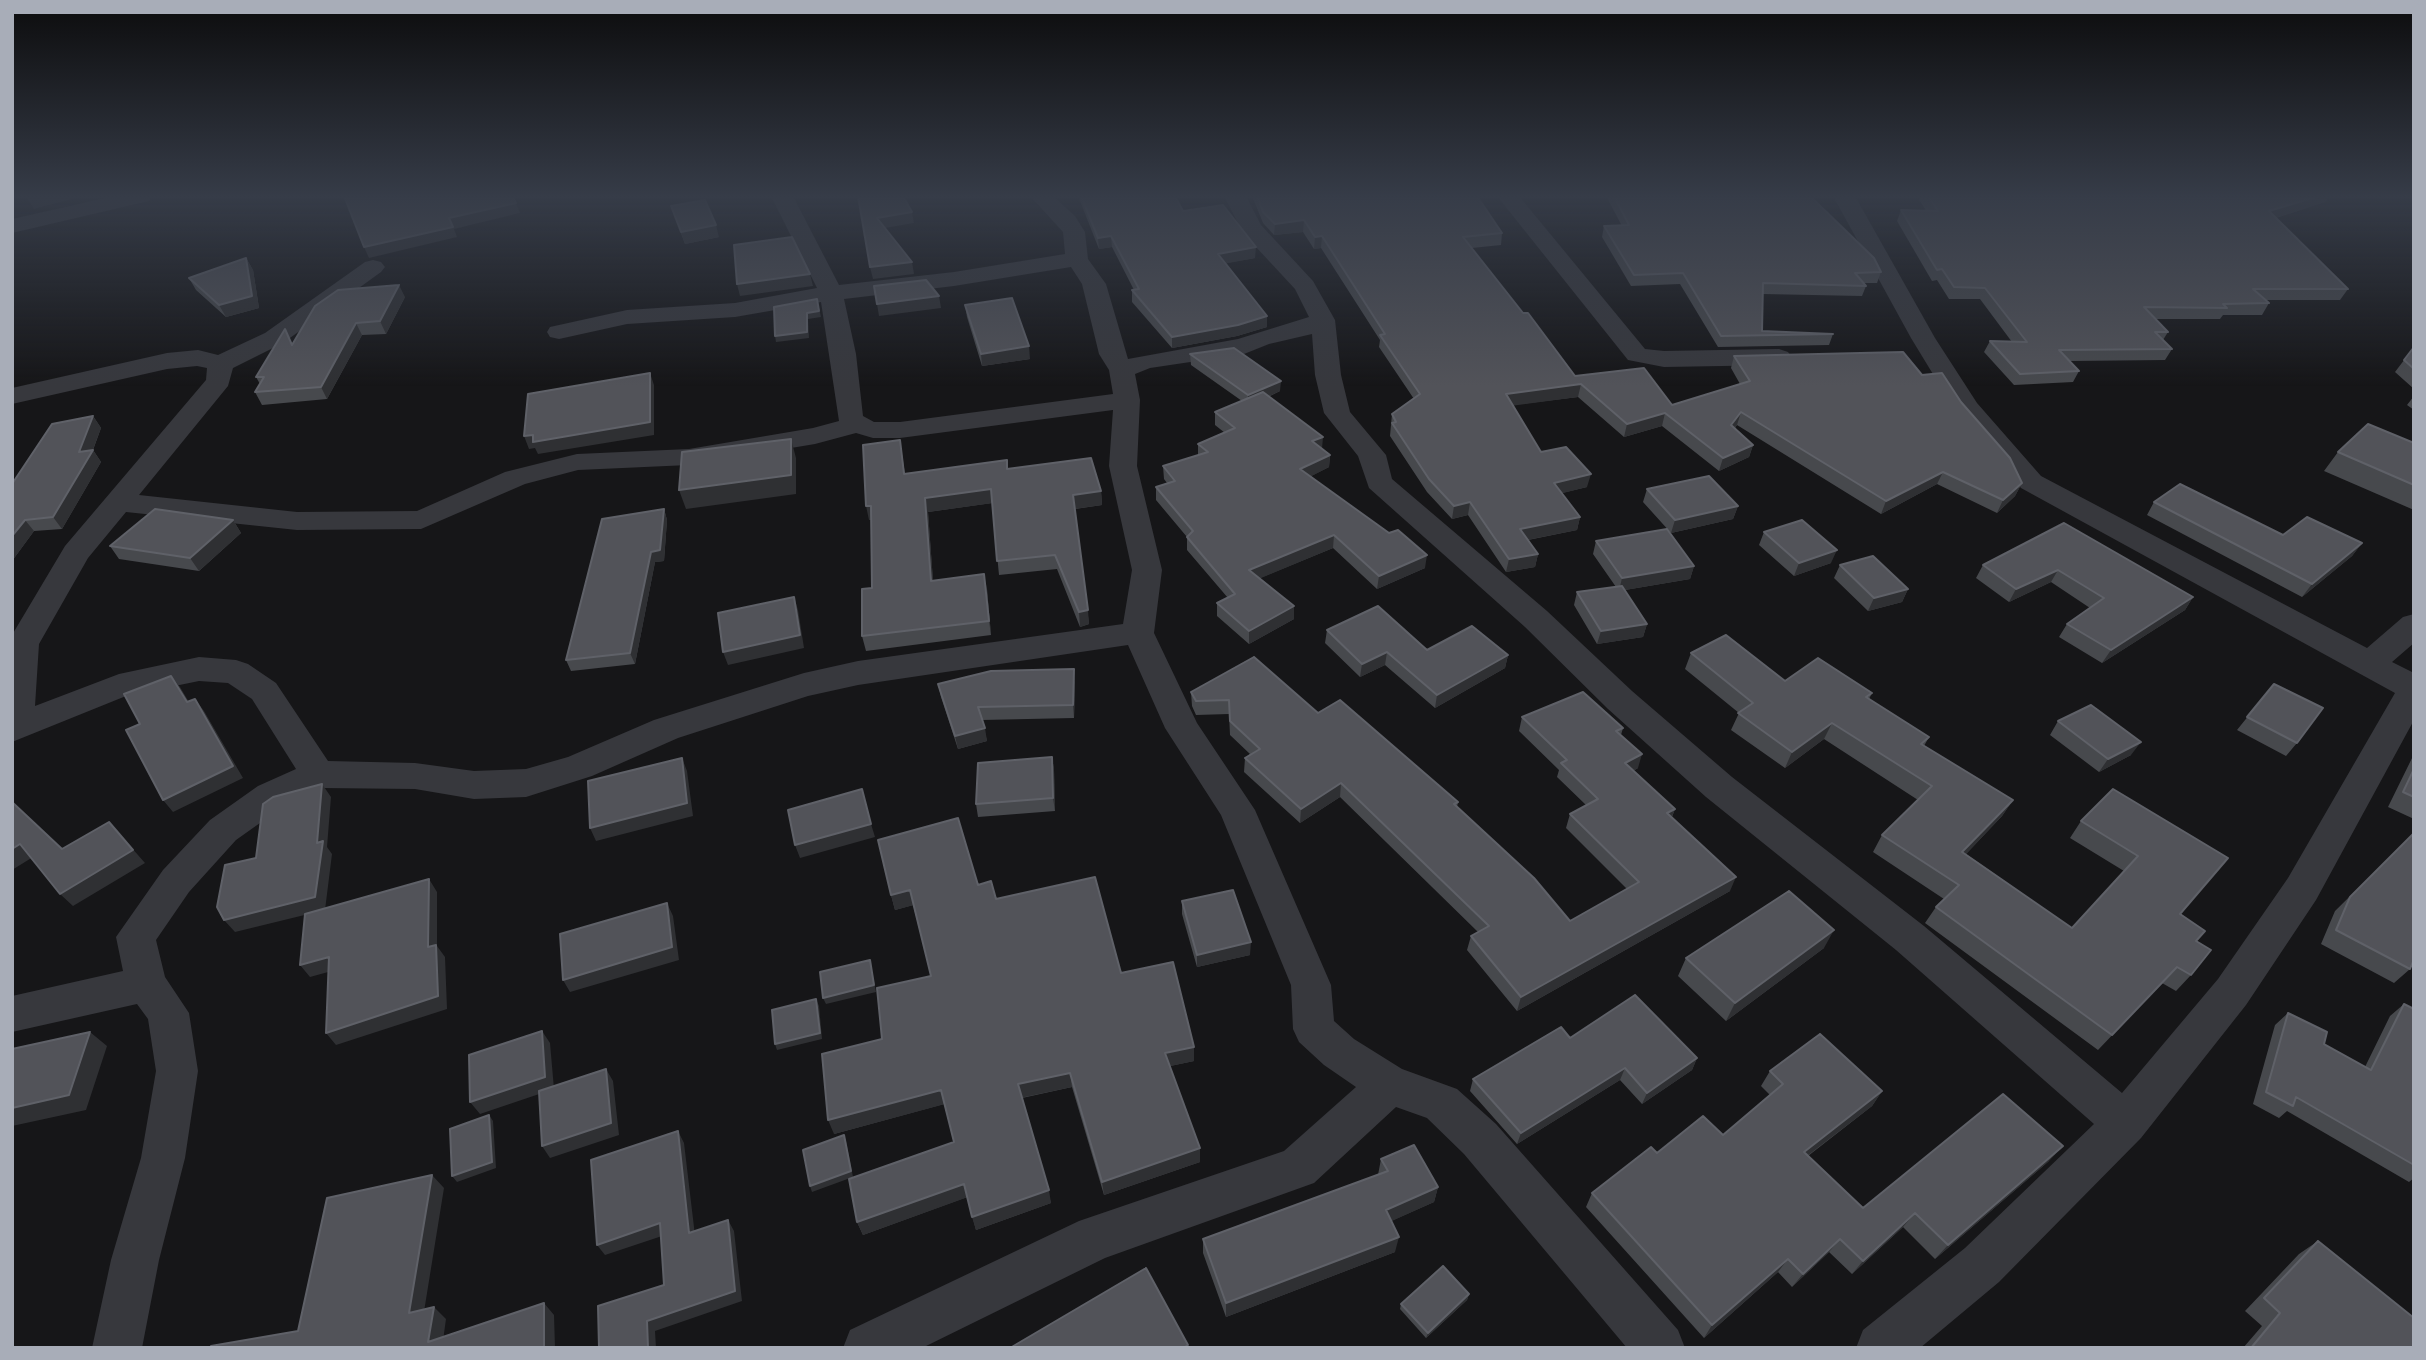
<!DOCTYPE html>
<html>
<head>
<meta charset="utf-8">
<style>
  body { margin:0 }
  #map { position:relative; width:2426px; height:1360px; overflow:hidden; background:#161618; font-family:"IBM Plex Sans",sans-serif }
  canvas { display:block }
  .frame { position:absolute; inset:0; border:14px solid #a8adb8; pointer-events:none }
</style>
</head>
<body>
<div id="map">
<canvas width="2426" height="1360"></canvas>
<div class="frame"></div>
</div>
<script>
const ctx = document.querySelector('canvas').getContext('2d');
ctx.lineJoin = 'round';
const toPath = rows => new Path2D(rows.map(r => 'M' + r).join(''));
function paint(path, color) { ctx.fillStyle = color; ctx.fill(path, 'evenodd'); }
function stroke(path, color, width, dash) { ctx.strokeStyle = color; ctx.lineWidth = width; ctx.lineCap = dash ? 'butt' : 'round'; ctx.setLineDash(dash || []); ctx.stroke(path); }
const minor = toPath([
  [114,196,152,196,149,201,12,233,12,219,114,196],
  [771,196,793,196,839,285,954,272,1065,254,1063,232,1030,196,1053,196,1075,216,1085,232,1088,259,1106,284,1128,359,1238,339,1309,317,1295,289,1243,233,1224,196,1246,196,1261,225,1313,281,1335,320,1341,375,1350,412,1386,455,1392,479,1547,611,1632,691,1732,777,1924,926,2122,1093,2218,979,2288,878,2395,693,2021,488,1953,407,1911,338,1833,196,1855,196,1935,338,1977,403,2041,476,2367,648,2403,617,2414,614,2414,643,2392,662,2414,673,2414,720,2316,900,2246,1005,2141,1138,1999,1282,1920,1348,1856,1348,1863,1330,1965,1248,2094,1124,1896,950,1706,797,1608,709,1525,627,1369,488,1358,456,1324,413,1315,375,1312,334,1269,344,1244,354,1150,368,1135,374,1140,400,1137,466,1162,570,1154,633,1197,723,1255,810,1331,985,1334,1021,1354,1039,1402,1069,1457,1089,1496,1124,1678,1330,1685,1348,1627,1348,1464,1154,1427,1118,1396,1107,1314,1183,1105,1258,922,1348,843,1348,850,1330,1079,1221,1284,1151,1356,1087,1324,1065,1299,1042,1293,1029,1291,985,1221,815,1165,728,1128,645,858,685,808,696,678,738,592,776,526,797,474,799,415,789,322,788,284,806,236,840,189,892,156,940,165,977,189,1013,198,1071,185,1158,159,1260,142,1348,92,1348,111,1260,141,1158,156,1071,148,1019,137,1004,12,1032,12,996,123,971,116,937,163,870,210,820,258,786,296,769,252,699,228,683,199,681,126,696,12,742,12,635,65,546,206,380,207,368,197,366,167,369,12,404,12,388,167,353,198,350,218,355,265,333,365,262,373,260,381,262,385,267,381,272,283,343,233,368,228,386,139,495,297,512,417,511,505,472,577,454,689,449,813,428,839,421,821,302,735,317,627,324,559,339,550,337,547,332,550,327,627,310,735,303,817,288,771,196],
  [1071,267,1082,284,1099,354,1109,370,1113,394,900,422,874,422,863,416,856,354,844,299,954,286,1071,267],
  [1113,410,1109,466,1132,570,1123,624,858,661,804,673,654,720,568,757,526,769,474,771,415,763,328,761,276,683,248,664,236,660,199,657,119,674,35,706,39,644,88,558,126,512,297,530,421,529,525,484,578,470,689,465,815,444,856,433,873,438,900,438,1113,410],
  [1497,196,1519,196,1645,349,1664,351,1779,349,1788,352,1792,357,1788,362,1779,365,1664,367,1628,360,1497,196]
]);
const wall = toPath([
  [1078,196,1175,196,1183,211,1255,258,1226,263,1267,316,1267,327,1237,336,1172,348,1132,302,1132,290,1134,290,1112,247,1099,249],
  [1252,196,1477,196,1502,233,1501,245,1472,248,1523,313,1575,376,1672,405,1740,384,1731,368,1734,356,1922,375,1961,402,2022,483,2015,496,1997,513,1937,484,1881,514,1737,425,1735,428,1753,445,1749,457,1719,471,1662,426,1624,437,1578,397,1513,405,1541,452,1587,487,1562,493,1580,517,1577,530,1528,540,1538,554,1535,567,1506,572,1468,515,1452,519,1427,492,1390,436,1392,414,1414,399,1379,347,1380,340,1321,248,1314,249,1303,232,1274,235,1263,223],
  [1606,196,1810,196,1881,272,1877,283,1864,283,1866,286,1862,296,1763,294,1762,331,1833,334,1829,345,1718,347,1680,284,1631,286,1602,237,1604,226,1622,226],
  [1917,196,2329,196,2325,202,2276,218,2348,289,2340,300,2266,300,2269,303,2262,315,2223,315,2220,319,2155,319,2168,332,2163,340,2172,349,2165,360,2070,361,2079,371,2073,382,2014,385,1984,352,1990,341,2012,342,1980,299,1949,299,1937,280,1932,281,1897,221,1901,210,1926,211],
  [671,206,719,237,685,244],
  [246,258,253,270,259,308,226,317,196,290,189,278],
  [405,297,386,334,362,335,327,399,262,405,255,392,260,384,256,377,293,343],
  [965,305,1030,359,982,366,967,317],
  [2414,347,2414,389,2395,372],
  [1190,354,1280,391,1268,397,1322,449,1330,455,1329,467,1311,476,1425,568,1377,589,1333,548,1260,578,1294,606,1294,619,1249,644,1217,616,1217,603,1228,598,1187,550,1187,537,1156,500,1156,487,1167,483,1164,479,1163,466,1198,456,1198,444,1225,433,1215,425,1215,412,1242,401,1191,365],
  [2414,396,2414,410,2407,405],
  [93,416,101,428,93,450,101,462,62,529,34,531,12,561,12,484],
  [2414,443,2414,510,2324,471,2338,452],
  [902,454,905,474,1007,460,1008,469,1101,491,1102,505,1075,509,1089,624,1080,627,1057,569,999,575,992,503,928,512,933,581,987,589,991,635,866,651,862,636,872,588,871,520,869,520],
  [1647,489,1738,506,1733,519,1671,533,1643,502],
  [2154,502,2283,535,2362,543,2352,556,2302,597,2147,515],
  [664,509,667,520,664,561,655,562,635,664,571,671,566,660],
  [233,520,241,533,199,571,119,559,110,546],
  [2064,523,2193,597,2185,610,2102,663,2059,637,2067,624,2090,608,2051,582,2009,602,1976,578,1983,565],
  [1764,532,1831,563,1794,576,1759,545],
  [1596,541,1694,566,1690,579,1625,590,1647,624,1643,637,1597,644,1574,605,1577,592,1616,587,1593,554],
  [1840,565,1908,589,1902,602,1868,611,1834,578],
  [1327,630,1427,650,1508,655,1505,668,1435,708,1385,665,1360,677,1325,643],
  [1691,653,1785,681,1872,693,1869,699,1929,737,1924,746,2013,800,2002,816,1966,854,2072,928,2124,871,2070,838,2081,821,2113,789,2180,914,2196,941,2191,975,2176,991,2162,983,2098,1050,1925,923,1936,907,1944,899,1873,852,1882,835,1918,800,1824,739,1785,768,1731,730,1739,713,1685,669],
  [1075,682,1074,718,982,720,987,741,958,749,941,697,938,684],
  [2274,684,2297,743,2286,756,2237,730],
  [1191,692,1318,713,1458,802,1457,807,1570,921,1627,889,1566,828,1570,814,1586,805,1557,777,1559,770,1519,731,1522,717,1623,728,1621,735,1638,768,1633,771,1675,809,1672,817,1730,891,1517,1011,1467,950,1471,936,1478,932,1340,797,1300,823,1244,772,1245,758,1250,754,1230,735,1229,714,1196,715,1192,706],
  [2058,721,2131,755,2099,772,2050,735],
  [2414,754,2414,819,2388,807],
  [1052,757,1054,770,1055,811,978,817,976,804],
  [2414,833,2410,969,2394,983,2321,944,2335,911],
  [978,885,996,899,1121,973,1194,1047,1194,1061,1170,1066,1200,1162,1104,1195,1072,1087,1022,1098,1051,1203,976,1230,967,1197,863,1235,857,1222,954,1142,944,1104,834,1134,882,1039,931,976,913,905,895,910,891,895],
  [1182,901,1250,955,1197,967,1182,914],
  [1824,948,1726,1021,1678,976,1686,958],
  [2404,1004,2414,1009,2414,1178,2409,1182,2287,1111,2279,1118,2253,1104,2275,1025,2288,1013,2324,1044,2365,1067,2390,1016],
  [1570,1038,1697,1058,1692,1070,1642,1104,1620,1080,1517,1144,1470,1091,1473,1079],
  [1770,1071,1882,1091,1872,1106,1808,1156,1863,1208,2049,1161,1935,1259,1903,1227,1852,1274,1829,1252,1792,1287,1778,1272,1704,1338,1586,1207,1592,1193,1657,1153,1723,1135,1770,1095,1761,1086],
  [1381,1159,1438,1187,1434,1202,1391,1221,1395,1252,1226,1317,1203,1253,1203,1239,1378,1175],
  [2318,1241,2414,1348,2243,1348,2262,1326,2245,1311,2299,1254],
  [1469,1294,1467,1300,1426,1338,1400,1309,1401,1304]
]);
const shadedWall = toPath([
  [37,196,83,196,34,209,27,198],
  [2319,196,2329,196,2325,202,2263,222,2269,211],
  [516,203,520,213,454,229,457,237,369,258,364,247,449,218],
  [912,212,914,223,879,229,877,218],
  [1304,220,1303,232,1274,235,1275,224],
  [716,225,719,237,685,244,681,232],
  [1111,236,1112,247,1099,249,1098,238],
  [1322,236,1321,248,1314,249,1315,237],
  [1256,247,1255,258,1218,265,1218,254],
  [246,258,253,270,259,308,226,317,219,305],
  [912,262,914,274,873,279,870,267],
  [810,274,813,286,740,296,737,284],
  [399,285,405,297,386,334,380,321],
  [939,296,941,308,879,316,877,304],
  [817,299,821,317,808,319,809,338,776,342,775,336,807,313],
  [1267,316,1267,327,1237,336,1172,348,1172,337],
  [356,323,362,335,327,399,321,387],
  [1029,346,1030,359,982,366,981,354],
  [650,373,654,385,654,435,538,454,535,448,529,449,524,436,533,435],
  [1281,381,1280,391,1248,406,1248,395],
  [1581,384,1578,397,1503,407,1506,394],
  [1741,412,1737,425,1727,437,1731,425],
  [1665,413,1662,426,1624,437,1627,424],
  [93,416,101,428,92,452,93,450,101,462,62,529,53,517],
  [1323,437,1322,449,1312,441],
  [791,439,796,458,796,494,686,509,679,490],
  [1753,445,1749,457,1719,471,1723,458],
  [1330,455,1329,467,1300,482,1300,469],
  [1943,472,1937,484,1881,514,1886,501],
  [1591,474,1587,487,1551,496,1554,483],
  [2022,483,2015,496,1997,513,2003,500],
  [991,489,993,503,928,512,934,595,931,581,925,498],
  [1101,491,1102,505,1074,509,1073,495],
  [1470,502,1468,515,1452,519,1454,506],
  [866,506,871,506,874,520,869,520],
  [1738,506,1733,519,1671,533,1675,520],
  [664,509,667,520,664,561,655,562,635,664,630,653,651,552],
  [1580,517,1577,530,1517,542,1520,529],
  [25,520,34,531,12,561,12,536],
  [233,520,241,533,199,571,190,558],
  [1334,535,1333,548,1249,583,1249,570],
  [2362,543,2352,556,2302,597,2312,584],
  [1837,550,1831,563,1794,576,1799,563],
  [1538,554,1535,567,1506,572,1509,559],
  [1427,555,1425,568,1377,589,1379,576],
  [1694,566,1690,579,1619,591,1622,578],
  [2058,570,2051,582,2009,602,2016,589],
  [984,574,987,589,991,635,989,621],
  [1908,589,1902,602,1868,611,1874,598],
  [794,597,798,610,804,648,728,665,723,652],
  [2193,597,2185,610,2102,663,2111,650],
  [1294,606,1294,619,1249,644,1249,631],
  [1088,610,1089,624,1080,627,1079,612],
  [1647,624,1643,637,1597,644,1601,631],
  [1387,652,1385,665,1360,677,1362,664],
  [1508,655,1505,668,1435,708,1437,695],
  [1074,669,1075,682,1074,718,1073,705],
  [171,676,180,687,196,714,187,702],
  [195,699,204,711,243,778,173,812,163,800],
  [1832,723,1824,739,1785,768,1792,752],
  [985,728,987,741,958,749,955,736],
  [2141,742,2131,755,2099,772,2108,759],
  [1642,754,1638,768,1621,777,1625,763],
  [1052,757,1054,770,1055,811,1053,798],
  [682,758,687,771,693,816,596,841,590,828],
  [1341,783,1340,797,1300,823,1301,809],
  [322,784,331,797,327,847,332,854,325,910,235,932,224,920,317,843],
  [2013,800,2002,816,1952,869,1962,852],
  [1675,809,1669,823,1667,813],
  [109,822,145,863,73,906,60,894],
  [871,824,875,837,800,858,795,845],
  [20,844,33,857,12,870,12,849],
  [1736,877,1730,891,1517,1011,1521,997],
  [429,879,437,892,437,946,445,957,447,1009,336,1045,326,1033,428,947],
  [910,890,914,905,895,910,891,895],
  [667,903,673,916,679,960,570,992,563,980],
  [1834,930,1824,948,1726,1021,1735,1003],
  [1251,942,1250,955,1197,967,1197,955],
  [329,957,339,969,310,977,300,965],
  [870,960,876,992,826,1004,823,998],
  [816,999,819,1006,822,1039,777,1050,775,1044],
  [542,1031,550,1043,554,1089,480,1114,470,1102],
  [90,1032,107,1046,86,1110,12,1126,12,1108],
  [1194,1047,1194,1061,1166,1067,1165,1053],
  [1697,1058,1692,1070,1642,1104,1647,1093],
  [1625,1068,1620,1080,1517,1144,1521,1133],
  [606,1069,613,1081,619,1135,550,1158,542,1146],
  [1070,1073,1072,1087,1020,1098,1018,1084],
  [941,1090,945,1104,834,1134,828,1120],
  [1882,1091,1872,1106,1794,1166,1804,1152],
  [489,1115,493,1121,496,1168,457,1182,452,1176],
  [678,1131,684,1143,696,1244,689,1233],
  [844,1135,846,1141,853,1177,812,1192,810,1186],
  [2063,1146,2049,1161,1935,1259,1948,1245],
  [1200,1148,1200,1162,1104,1195,1102,1182],
  [432,1175,444,1188,422,1324,409,1313],
  [964,1184,968,1197,863,1235,857,1222],
  [1438,1187,1434,1202,1383,1225,1386,1210],
  [1049,1190,1051,1203,976,1230,972,1217],
  [1915,1213,1903,1227,1852,1274,1863,1261],
  [728,1220,734,1231,742,1301,655,1331,656,1348,648,1348,647,1321],
  [660,1223,668,1234,605,1255,597,1245],
  [1399,1237,1395,1252,1226,1317,1226,1303],
  [1840,1239,1829,1252,1792,1287,1803,1274],
  [1788,1259,1778,1272,1704,1338,1712,1325],
  [1469,1294,1467,1300,1426,1338,1428,1333],
  [544,1303,554,1315,555,1348,544,1348],
  [434,1307,446,1319,442,1348,428,1342]
]);
const building = toPath([
  [344,196,512,196,516,203,449,218,453,227,364,247,344,196],
  [858,196,903,196,912,212,877,218,912,262,870,267,858,196],
  [1081,196,1175,196,1183,211,1223,205,1256,247,1218,254,1267,316,1238,325,1172,337,1132,290,1139,289,1111,236,1098,238,1081,196],
  [1257,196,1477,196,1502,233,1463,237,1523,313,1528,313,1575,376,1644,368,1672,405,1750,381,1734,356,1903,352,1922,375,1942,373,1961,402,2010,458,2022,483,2003,500,1943,472,1886,501,1741,412,1731,425,1753,445,1723,458,1665,413,1627,424,1581,384,1506,394,1541,452,1566,447,1591,474,1554,483,1580,517,1520,529,1538,554,1509,559,1470,502,1454,506,1429,479,1392,423,1396,422,1392,414,1420,394,1380,335,1385,334,1322,236,1315,237,1304,220,1275,224,1263,212,1257,196],
  [1614,196,1810,196,1874,258,1881,272,1855,273,1866,286,1763,283,1762,331,1833,334,1721,336,1683,273,1634,275,1604,226,1629,225,1614,196],
  [1928,196,2319,196,2269,211,2348,289,2253,289,2269,303,2223,304,2227,308,2144,307,2168,332,2155,332,2172,349,2059,350,2079,371,2020,374,1990,341,2027,342,1985,288,1954,287,1942,269,1937,270,1901,210,1938,211,1928,196],
  [705,200,716,225,681,232,671,206,705,200],
  [792,237,810,274,737,284,734,245,792,237],
  [246,258,252,296,219,305,189,278,246,258],
  [926,280,939,296,877,304,874,286,926,280],
  [399,285,380,321,356,323,321,387,255,392,264,377,256,377,285,329,292,345,315,306,338,290,399,285],
  [1012,298,1029,346,981,354,965,305,1012,298],
  [817,299,819,311,807,313,807,332,775,336,774,307,817,299],
  [2414,347,2414,369,2404,360,2414,347],
  [1234,348,1281,381,1248,395,1190,354,1234,348],
  [650,373,650,422,533,442,533,435,524,436,528,394,650,373],
  [1263,392,1323,437,1312,441,1330,455,1300,469,1389,533,1398,530,1427,555,1379,576,1334,535,1249,570,1294,606,1249,631,1217,603,1235,594,1187,537,1193,531,1156,487,1175,481,1163,466,1208,452,1198,444,1235,428,1215,412,1263,392],
  [93,416,79,452,93,450,53,517,25,520,12,536,12,484,52,424,93,416],
  [2368,424,2414,443,2414,485,2338,452,2368,424],
  [791,439,791,475,679,490,682,452,791,439],
  [900,440,904,474,1007,460,1007,469,1091,458,1101,491,1073,495,1088,610,1079,612,1055,555,997,561,991,489,925,498,931,581,984,574,989,621,862,636,862,589,872,588,871,506,866,506,863,445,900,440],
  [1709,476,1738,506,1675,520,1647,489,1709,476],
  [2180,484,2283,535,2307,517,2362,543,2312,584,2154,502,2180,484],
  [155,509,233,520,190,558,110,546,155,509],
  [664,509,660,550,651,552,630,653,566,660,602,519,664,509],
  [1802,520,1837,550,1799,563,1764,532,1802,520],
  [2064,523,2193,597,2111,650,2067,624,2104,598,2058,570,2016,589,1983,565,2064,523],
  [1667,529,1694,566,1622,578,1596,541,1667,529],
  [1873,556,1908,589,1874,598,1840,565,1873,556],
  [1622,586,1647,624,1601,631,1577,592,1622,586],
  [794,597,800,635,723,652,718,613,794,597],
  [1378,606,1427,650,1472,626,1508,655,1437,695,1387,652,1362,664,1327,630,1378,606],
  [1726,635,1785,681,1818,658,1872,693,1866,697,1929,737,1921,744,2013,800,1962,852,2072,928,2138,856,2081,821,2113,789,2228,858,2180,914,2205,931,2196,941,2211,950,2191,975,2177,967,2112,1035,1936,907,1959,885,1882,835,1932,786,1832,723,1792,752,1738,713,1753,703,1691,653,1726,635],
  [1254,657,1318,713,1340,700,1458,802,1454,804,1534,878,1570,921,1639,882,1570,814,1598,799,1561,763,1567,760,1522,717,1583,692,1623,728,1616,731,1642,754,1625,763,1675,809,1667,813,1736,877,1521,997,1471,936,1489,926,1341,783,1301,809,1245,758,1260,749,1230,721,1229,700,1196,701,1191,692,1254,657],
  [1074,669,1073,705,978,707,985,728,955,736,938,684,991,671,1074,669],
  [171,676,187,702,195,699,233,766,163,800,126,730,140,724,124,694,171,676],
  [2274,684,2323,708,2297,743,2247,717,2274,684],
  [2091,705,2141,742,2108,759,2058,721,2091,705],
  [1052,757,1053,798,976,804,978,763,1052,757],
  [682,758,687,803,590,828,588,781,682,758],
  [2414,769,2414,797,2403,792,2414,769],
  [322,784,317,843,323,841,315,897,224,920,217,907,225,865,256,858,263,804,273,797,322,784],
  [862,789,871,824,795,845,788,810,862,789],
  [12,802,62,849,109,822,133,850,60,894,20,844,12,849,12,802],
  [958,818,978,885,991,881,996,899,1095,877,1121,973,1173,962,1194,1047,1165,1053,1200,1148,1102,1182,1070,1073,1018,1084,1049,1190,972,1217,964,1184,857,1222,849,1179,954,1142,941,1090,828,1120,822,1054,882,1039,877,988,931,976,910,890,891,895,878,840,958,818],
  [2414,833,2414,959,2410,969,2336,930,2350,897,2414,833],
  [429,879,428,947,436,945,438,996,326,1033,329,957,300,965,305,914,429,879],
  [1233,890,1251,942,1197,955,1182,901,1233,890],
  [1789,891,1834,930,1735,1003,1686,958,1789,891],
  [667,903,672,947,563,980,560,934,667,903],
  [870,960,874,985,823,998,820,972,870,960],
  [1635,995,1697,1058,1647,1093,1625,1068,1521,1133,1473,1079,1561,1027,1570,1038,1635,995],
  [816,999,820,1033,775,1044,772,1010,816,999],
  [2404,1004,2414,1009,2414,1165,2296,1097,2293,1106,2266,1092,2288,1013,2327,1032,2324,1044,2371,1070,2404,1004],
  [542,1031,545,1077,470,1102,469,1055,542,1031],
  [90,1032,69,1095,12,1108,12,1049,90,1032],
  [1820,1034,1882,1091,1804,1152,1863,1208,2003,1094,2063,1146,1948,1245,1915,1213,1863,1261,1840,1239,1803,1274,1788,1259,1712,1325,1592,1193,1651,1147,1657,1153,1703,1116,1723,1135,1783,1084,1770,1071,1820,1034],
  [606,1069,611,1123,542,1146,539,1091,606,1069],
  [489,1115,492,1162,452,1176,450,1129,489,1115],
  [678,1131,689,1233,728,1220,735,1291,647,1321,648,1348,599,1348,598,1306,664,1285,660,1223,597,1245,591,1160,678,1131],
  [844,1135,851,1171,810,1186,803,1150,844,1135],
  [1414,1145,1438,1187,1386,1210,1399,1237,1226,1303,1203,1239,1388,1171,1381,1159,1414,1145],
  [432,1175,409,1313,434,1307,428,1342,544,1303,544,1348,210,1348,211,1346,298,1331,327,1198,432,1175],
  [2318,1241,2414,1318,2414,1348,2251,1348,2280,1313,2264,1298,2318,1241],
  [1443,1266,1469,1294,1428,1333,1401,1304,1443,1266],
  [1146,1268,1188,1345,1183,1348,1010,1348,1146,1268]
]);
paint(minor, '#37383d');
paint(wall, '#47494d');
paint(shadedWall, '#2f3033');
paint(building, '#525359');
stroke(building, '#5f6168', 2);
const sky = ctx.createLinearGradient(0, 0, 0, 386);
sky.addColorStop(0, '#0c0c0d');
sky.addColorStop(0.51, '#363c48');
sky.addColorStop(1, '#363c4800');
ctx.fillStyle = sky;
ctx.fillRect(0, 0, 2426, 386);
</script>
</body>
</html>
